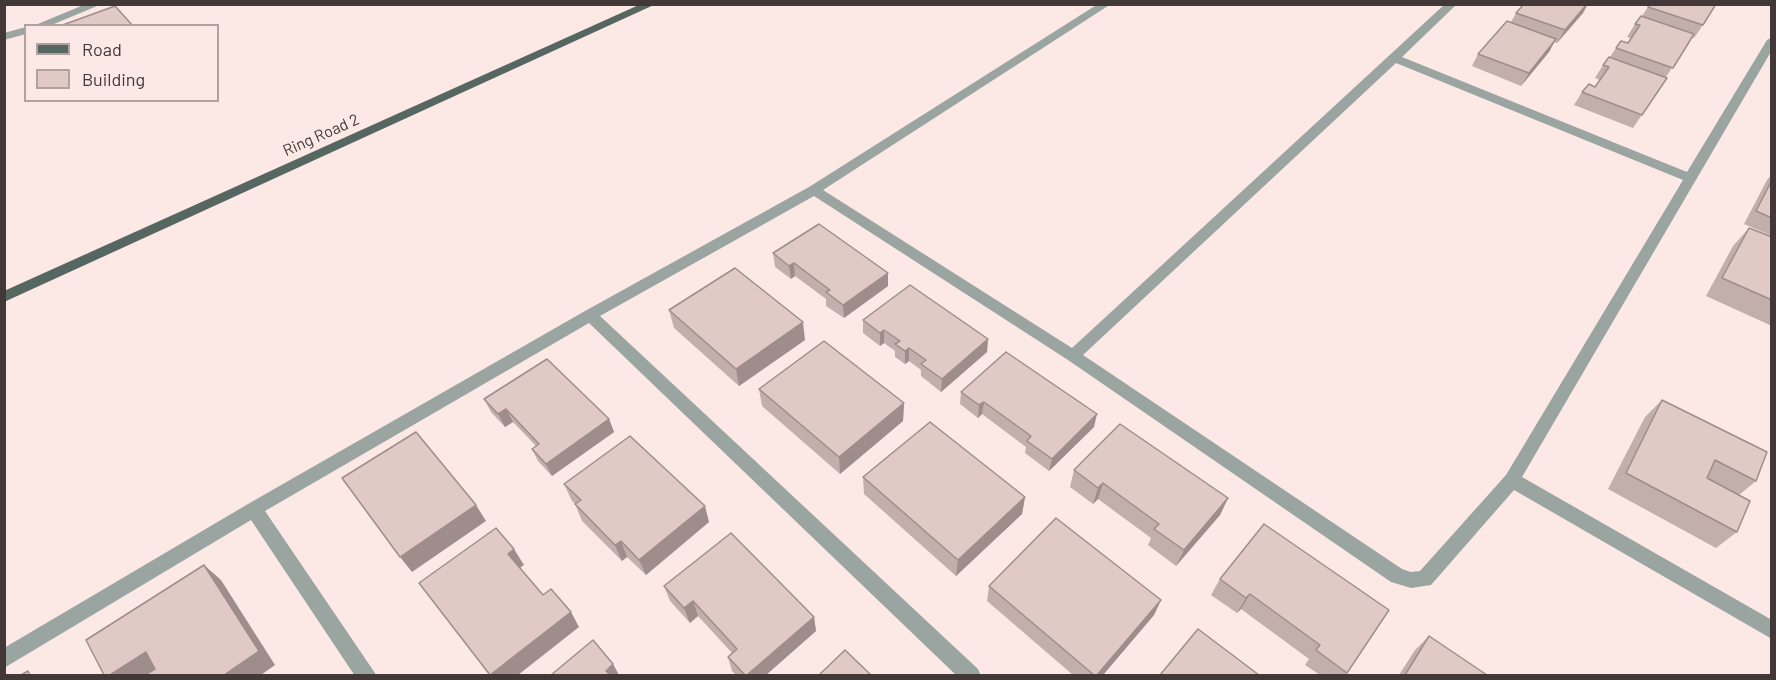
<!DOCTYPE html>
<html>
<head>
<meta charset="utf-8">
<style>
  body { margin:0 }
  #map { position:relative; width:1776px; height:680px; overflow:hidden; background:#fce9e6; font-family:Barlow,sans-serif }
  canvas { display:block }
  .frame { position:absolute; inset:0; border:6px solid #413837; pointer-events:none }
  .legend { position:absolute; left:24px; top:24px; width:195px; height:78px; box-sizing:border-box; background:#fce9e6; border:2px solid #b1a2a0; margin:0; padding:8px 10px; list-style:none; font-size:18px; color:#413837 }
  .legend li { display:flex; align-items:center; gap:12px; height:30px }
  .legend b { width:30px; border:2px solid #b1a2a0 }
</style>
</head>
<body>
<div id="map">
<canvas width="1776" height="680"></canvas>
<div class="frame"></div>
<ul class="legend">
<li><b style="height:8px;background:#566762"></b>Road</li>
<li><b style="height:16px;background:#e1cac6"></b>Building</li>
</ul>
</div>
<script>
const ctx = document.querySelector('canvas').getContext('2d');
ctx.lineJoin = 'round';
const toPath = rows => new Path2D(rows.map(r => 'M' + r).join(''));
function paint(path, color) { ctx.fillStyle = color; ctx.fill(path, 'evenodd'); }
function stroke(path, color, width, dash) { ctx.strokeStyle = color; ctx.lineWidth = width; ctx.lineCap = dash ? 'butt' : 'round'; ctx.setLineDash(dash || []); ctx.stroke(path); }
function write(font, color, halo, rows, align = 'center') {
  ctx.font = font + ' Barlow,sans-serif'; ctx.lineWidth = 6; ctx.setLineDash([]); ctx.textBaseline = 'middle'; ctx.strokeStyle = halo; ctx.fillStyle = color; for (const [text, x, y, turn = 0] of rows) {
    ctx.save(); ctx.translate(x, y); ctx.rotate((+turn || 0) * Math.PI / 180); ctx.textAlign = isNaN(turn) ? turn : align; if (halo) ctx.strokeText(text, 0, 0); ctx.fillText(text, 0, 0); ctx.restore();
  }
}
const minor = toPath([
  [86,4,102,4,49,26,33,26,86,4],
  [1098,4,1111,4,823,190,1072,348,1445,4,1457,4,1402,57,1687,172,1767,40,1772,37,1772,50,1522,477,1772,620,1772,639,1514,490,1431,585,1411,588,1391,582,1068,360,814,196,600,316,978,669,981,676,957,676,589,323,265,511,377,676,355,676,251,520,4,668,4,648,248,504,585,311,809,187,1098,4],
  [1396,63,1683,180,1506,475,1420,571,1411,572,1402,569,1083,355,1396,63],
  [26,27,26,34,4,40,4,33,26,27]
]);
const major = toPath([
  [641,4,656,4,4,302,4,291,641,4]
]);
const wall = toPath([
  [1650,4,1703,25,1694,38,1692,37,1666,77,1667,78,1633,128,1574,105,1582,92,1595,87,1600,80,1595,78,1603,65,1610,57,1621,41,1628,43,1631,38,1627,37,1635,24,1642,16],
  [1516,13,1583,13,1557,43,1554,42,1549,52,1521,86,1472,66,1478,54,1511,22],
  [1772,174,1772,236,1744,224,1767,180],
  [1749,228,1772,237,1772,326,1706,296,1733,246],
  [773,253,888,286,844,318,826,306,826,299,795,276,791,279,775,267],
  [669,310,805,340,739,386,674,328],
  [863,320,988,339,987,352,941,392,921,376,921,370,909,361,905,364,895,357,895,351,884,343,880,346,863,333],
  [759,389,904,403,903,421,840,474,762,406],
  [961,392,1094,427,1049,471,1025,453,1026,447,982,414,978,418,960,404],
  [484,399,609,419,614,432,552,476,538,461,532,449,536,446,513,422,505,427,491,412],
  [1662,400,1756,481,1739,495,1737,532,1716,548,1608,489,1645,417],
  [1074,470,1228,498,1220,515,1176,566,1148,545,1151,538,1098,499,1093,504,1070,487],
  [863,477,1025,497,1022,514,956,576,864,494],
  [564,484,709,522,646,575,627,557,622,561,582,521,575,504,572,501],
  [1264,524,1347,673,1345,675,1320,675,1305,665,1309,659,1241,609,1237,613,1211,595,1220,579],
  [664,586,814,617,816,631,766,675,736,675,732,671,728,657,732,653,698,616,690,623,670,601],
  [989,586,1161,600,1154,615,1103,675,1073,675,987,601],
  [1429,636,1487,675,1399,675,1415,650]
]);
const shadedWall = toPath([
  [1587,4,1588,4,1583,13,1557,43,1565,30],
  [1556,39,1549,52,1521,86,1529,73],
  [794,263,795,276,791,279,789,266],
  [888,273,888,286,844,318,843,305],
  [803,322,805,340,739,386,736,369],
  [884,330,884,343,880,346,880,333],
  [988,339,987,352,941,392,942,379],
  [909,348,909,361,905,364,905,351],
  [984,402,982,414,978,418,979,405],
  [904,403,903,421,840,474,839,457],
  [506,409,513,422,505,427,498,414],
  [1097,414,1094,427,1049,471,1052,459],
  [609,419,614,432,552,476,546,464],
  [1103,483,1098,499,1093,504,1098,488],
  [1025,497,1022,514,956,576,958,560],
  [1228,498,1220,515,1176,566,1184,550],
  [476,505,486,521,412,572,400,557],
  [705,506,709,522,646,575,639,560],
  [621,541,627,557,622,561,615,545],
  [514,549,524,565,517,570,508,554],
  [204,565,221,580,275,665,261,675,224,675],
  [1250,594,1241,609,1237,613,1246,598],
  [1161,600,1154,615,1103,675,1097,675],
  [693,601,698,616,690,623,684,608],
  [571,612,579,627,518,675,490,675],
  [814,617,816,631,766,675,747,675],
  [146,652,165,667,152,675,110,675],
  [613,664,619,675,608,675,606,671]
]);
const building = toPath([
  [1524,4,1587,4,1565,30,1516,13,1524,4],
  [1650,4,1716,4,1703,25,1648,7,1650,4],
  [115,6,133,26,60,26,115,6],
  [1641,16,1694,34,1673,68,1616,48,1621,41,1628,43,1640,25,1635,24,1641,16],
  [1507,21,1556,39,1529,73,1478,54,1507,21],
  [1609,57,1667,78,1642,115,1582,92,1589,84,1595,87,1609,67,1603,65,1609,57],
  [1772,180,1772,218,1756,211,1772,180],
  [819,224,888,273,843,305,826,292,830,290,794,263,789,266,773,253,819,224],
  [1749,228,1772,237,1772,300,1722,278,1749,228],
  [735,268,803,322,736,369,669,310,735,268],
  [910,285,988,339,942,379,921,364,926,360,909,348,905,351,895,344,900,341,884,330,880,333,863,320,910,285],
  [824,341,904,403,839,457,759,389,824,341],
  [1006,352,1097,414,1052,459,1027,441,1031,436,984,402,979,405,961,392,1006,352],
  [547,359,609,419,546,464,532,449,539,444,506,409,498,414,484,399,547,359],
  [1662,400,1767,452,1756,481,1715,460,1707,478,1750,501,1737,532,1626,473,1662,400],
  [930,422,1025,497,958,560,863,477,930,422],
  [1120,424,1228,498,1184,550,1154,529,1159,524,1103,483,1098,488,1074,470,1120,424],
  [416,432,476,505,400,557,342,478,416,432],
  [630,436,705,506,639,560,621,541,615,545,575,504,581,500,564,484,630,436],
  [1056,518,1161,600,1097,675,1094,675,989,586,1056,518],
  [1264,524,1389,610,1347,673,1316,650,1320,645,1250,594,1246,598,1220,579,1264,524],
  [496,528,514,549,508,554,543,595,551,589,571,612,490,675,419,583,496,528],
  [731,533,814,617,747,675,745,675,728,657,737,649,693,601,684,608,664,586,731,533],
  [204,565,259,651,224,675,145,675,155,669,146,652,110,675,104,675,86,640,204,565],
  [1198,629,1259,675,1160,675,1198,629],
  [1429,636,1487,675,1405,675,1429,636],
  [593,640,613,664,606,671,610,675,551,675,593,640],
  [845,650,871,675,819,675,845,650],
  [28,671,30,675,21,675,28,671]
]);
const streetNames = [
  ["Ring Road 2",321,135,-24]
];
paint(minor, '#9aa4a1');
paint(major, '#566762');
paint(wall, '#c2aeaa');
paint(shadedWall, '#9e8d8b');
paint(building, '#e1cac6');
stroke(building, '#9e8d8b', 1.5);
write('16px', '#413837', '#fce9e6', streetNames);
</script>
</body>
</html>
